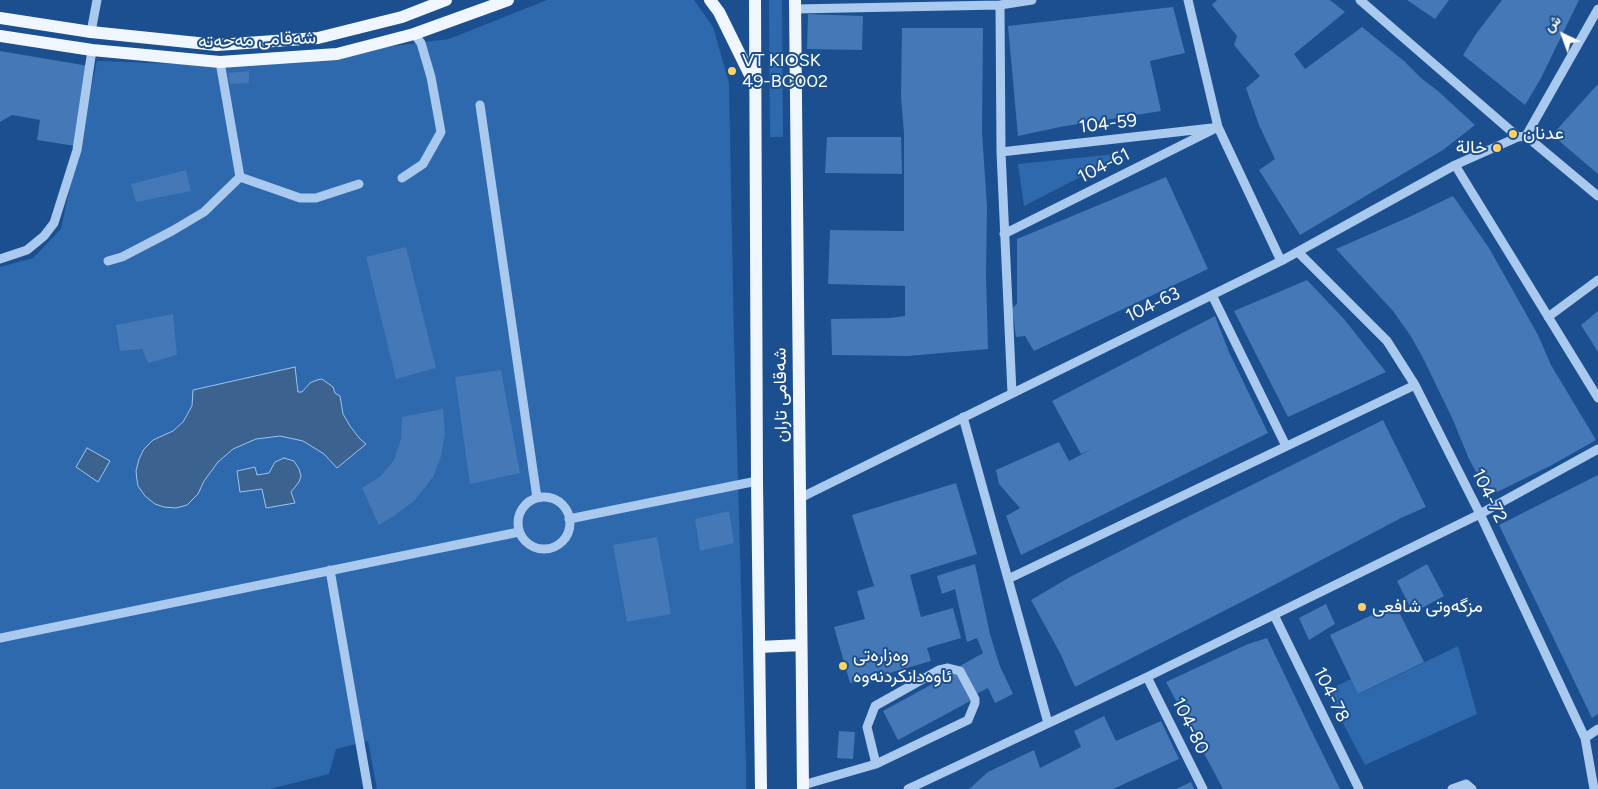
<!DOCTYPE html>
<html>
<head>
<meta charset="utf-8">
<style>
  body { margin:0 }
  #map { position:relative; width:1598px; height:789px; overflow:hidden; background:#1b4f8f; font-family:Figtree,Vazirmatn,sans-serif }
  canvas { display:block }
  .north { position:absolute; left:1538px; top:10px; width:50px; height:50px; -webkit-text-stroke:4px #1b4f8f; paint-order:stroke; rotate:318deg; font-size:14px; font-weight:700; line-height:20px; text-align:center; color:#fff }
  .north::after { content:''; display:block; margin:auto; width:18px; height:22px; background:#fff; clip-path:polygon(50% 0,100% 100%,50% 72%,0 100%) }
</style>
</head>
<body>
<div id="map">
<canvas width="1598" height="789"></canvas>
<div class="north">ش</div>
</div>
<script>
const ctx = document.querySelector('canvas').getContext('2d');
ctx.lineJoin = 'round';
function paint(path, color) { ctx.fillStyle = color; ctx.fill(path, 'evenodd'); }
const toPath = rows => new Path2D(rows.map(r => 'M' + r).join(''));
function stroke(path, color, width, dash) { ctx.strokeStyle = color; ctx.lineWidth = width; ctx.lineCap = dash ? 'butt' : 'round'; ctx.setLineDash(dash || []); ctx.stroke(path); }
function write(font, color, halo, rows, align = 'center') {
  ctx.font = font + ' Figtree,Vazirmatn,sans-serif'; ctx.lineWidth = 4; ctx.setLineDash([]); ctx.textBaseline = 'middle'; ctx.strokeStyle = halo; ctx.fillStyle = color; for (const [text, x, y, turn = 0] of rows) {
    ctx.save(); ctx.translate(x, y); ctx.rotate((+turn || 0) * Math.PI / 180); ctx.textAlign = isNaN(turn) ? turn : align; if (halo) ctx.strokeText(text, 0, 0); ctx.fillText(text, 0, 0); ctx.restore();
  }
}
const green = toPath([
  [547,0,694,0,713,27,729,83,734,340,746,764,746,789,377,789,368,741,336,749,329,774,270,789,0,789,0,267,33,258,61,229,97,61,237,66,449,39],
  [769,0,782,0,783,137,770,137],
  [1127,153,1024,206,1018,164],
  [1458,646,1477,714,1365,765,1326,691,1351,679,1359,694]
]);
const water = toPath([
  [295,367,298,392,302,392,310,383,317,380,322,379,333,387,335,393,340,396,343,414,350,426,360,439,366,444,337,468,324,454,303,441,280,436,256,439,233,449,218,462,204,481,198,494,187,505,176,508,164,507,155,504,145,496,138,486,137,480,136,471,139,459,144,449,153,440,173,431,183,422,192,406,193,390,295,367],
  [87,448,110,461,98,482,76,467,87,448],
  [284,458,294,461,299,469,301,476,299,482,291,492,295,503,266,508,262,489,240,492,237,471,255,467,257,475,269,473,275,462,284,458]
]);
const building = toPath([
  [1217,0,1330,0,1345,12,1294,54,1305,69,1362,27,1404,61,1421,78,1438,91,1475,125,1443,150,1300,235,1259,170,1275,159,1259,125,1246,88,1260,76,1234,45,1237,36,1212,5],
  [1407,0,1449,0,1435,19],
  [1502,0,1579,0,1541,78,1525,105,1463,55,1476,34],
  [1173,7,1185,53,1150,61,1161,111,1060,127,1018,136,1008,26],
  [808,14,863,16,862,50,807,49],
  [902,28,983,28,982,132,987,206,986,276,988,349,908,356,832,355,831,319,890,318,905,316,905,286,828,284,830,230,904,231,904,134,901,97],
  [0,51,89,66,75,146,37,140,40,120,12,115,0,122],
  [249,71,249,83,230,84,228,73],
  [1598,84,1598,174,1552,135],
  [827,137,901,137,902,174,825,173],
  [186,170,191,191,136,202,131,184],
  [1166,177,1208,269,1034,351,1025,336,1016,337,1012,308,1017,304,1017,239],
  [1453,196,1489,248,1538,335,1551,365,1596,440,1552,465,1489,496,1469,459,1453,420,1423,358,1410,335,1393,311,1336,249,1409,217],
  [406,247,436,368,396,379,366,257],
  [1307,280,1344,319,1386,372,1288,417,1234,311],
  [1598,311,1598,352,1581,325],
  [173,314,177,355,148,363,142,349,120,351,116,325],
  [1215,316,1229,352,1268,433,1060,536,1021,555,1006,516,1020,508,999,484,996,470,1059,442,1069,461,1094,448,1081,454,1052,401],
  [501,370,520,473,470,484,455,377],
  [443,409,445,435,441,456,433,477,415,500,397,514,379,525,362,488,381,476,394,460,401,439,402,417],
  [1383,420,1426,507,1401,518,1257,594,1075,687,1060,653,1031,600,1070,577,1177,522],
  [1598,475,1598,714,1592,718,1499,525],
  [956,483,977,554,910,575,921,617,953,608,961,638,927,648,931,661,879,676,880,680,865,684,862,680,850,683,834,627,865,619,857,591,874,586,852,515],
  [729,511,734,543,700,551,695,519],
  [657,537,671,614,627,622,613,545],
  [975,564,990,634,999,664,1013,694,995,703,988,688,974,695,960,666,983,653,977,638,967,642,955,589,942,594,937,576],
  [1427,564,1444,596,1413,613,1397,581],
  [1326,604,1335,624,1309,640,1299,618],
  [1395,604,1424,662,1358,694,1330,635],
  [1267,638,1310,728,1340,789,1223,789,1166,682,1248,644],
  [958,670,974,699,898,740,883,711],
  [1104,716,1116,741,1161,721,1179,759,1113,789,969,789,988,772,1034,750,1040,768,1081,747,1074,731],
  [839,731,855,732,853,759,837,758],
  [1191,782,1194,789,1176,789]
]);
const minor = toPath([
  [1188,0,1218,127,1281,261],
  [1360,0,1518,137],
  [1000,5,1001,152,1012,393],
  [795,9,1000,5,1032,0],
  [91,32,97,0],
  [220,62,240,177],
  [480,105,537,498],
  [1526,136,1598,196],
  [1001,152,1212,128],
  [1455,165,1598,398],
  [402,178,423,164,441,132,431,77,421,43,414,34],
  [1004,234,1218,127],
  [1298,252,1387,341,1415,385,1480,514,1585,738,1594,789],
  [0,259,27,250,44,236,54,223,77,150,92,50],
  [108,261,122,257,172,231,204,212,240,177,300,198,316,198,359,184],
  [1212,295,1286,446],
  [1548,317,1598,280],
  [963,417,1048,723],
  '518 523a26 26 0 1 1 52 0a26 26 0 1 1-52 0Z',
  [800,498,1281,261,1455,165,1518,137,1526,136,1598,9],
  [569,519,757,481],
  [330,570,368,789],
  [1008,579,1415,385],
  [1274,615,1359,789],
  [0,638,519,532],
  [1147,677,1203,789],
  [1585,738,1598,729],
  [803,785,876,764,968,720,975,703,975,699,960,671,948,668,939,670,875,706,867,727,876,764],
  [908,789,1147,677,1480,514,1598,449],
  [1452,789,1466,784,1472,789]
]);
const major = toPath([
  [710,0,719,12,752,79],
  [755,0,757,481,761,789],
  [795,0,803,789],
  [0,18,91,32,217,45,318,38,402,17,446,0],
  [0,36,92,50,220,62,337,54,414,34,508,0],
  [759,647,801,645]
]);
const markers = [
  [732,71,5,"#ffd166"],
  [1513,134,5,"#ffd166"],
  [1497,148,5,"#ffd166"],
  [1362,607,5,"#ffd166"],
  [843,666,5,"#ffd166"]
];
const streetNames = [
  ["شەقامی مەحەتە",257,40,-2],
  ["104-59",1108,124,-7],
  ["104-61",1104,166,-27],
  ["104-63",1153,305,-26],
  ["شەقامی تاران",781,395,-91],
  ["104-72",1489,496,64],
  ["104-78",1331,695,64],
  ["104-80",1190,726,64]
];
const poiNames = [
  ["VT KIOSK",742,61],
  ["49-BC002",742,82],
  ["عدنان",1523,134],
  ["خالة",1487,148,"right"],
  ["مزگەوتی شافعی",1372,607],
  ["وەزارەتی",853,656],
  ["ئاوەدانکردنەوە",853,677]
];
paint(green, '#2e69ad');
paint(water, '#3c6290');
stroke(water, '#9cc4f0', 1);
paint(building, '#4478b7');
stroke(minor, '#a9c9ee', 9);
stroke(major, '#f0f6ff', 12);
for (const [x, y, r, color] of markers) { const dot = new Path2D(); dot.arc(x, y, r, 0, 2 * Math.PI); ctx.fillStyle = color; ctx.fill(dot); stroke(dot, '#1b4f8f', 2); }
write('18px', '#fff', '#1b4f8f', streetNames);
write('18px', '#fff', '#1b4f8f', poiNames, 'left');
</script>
</body>
</html>
